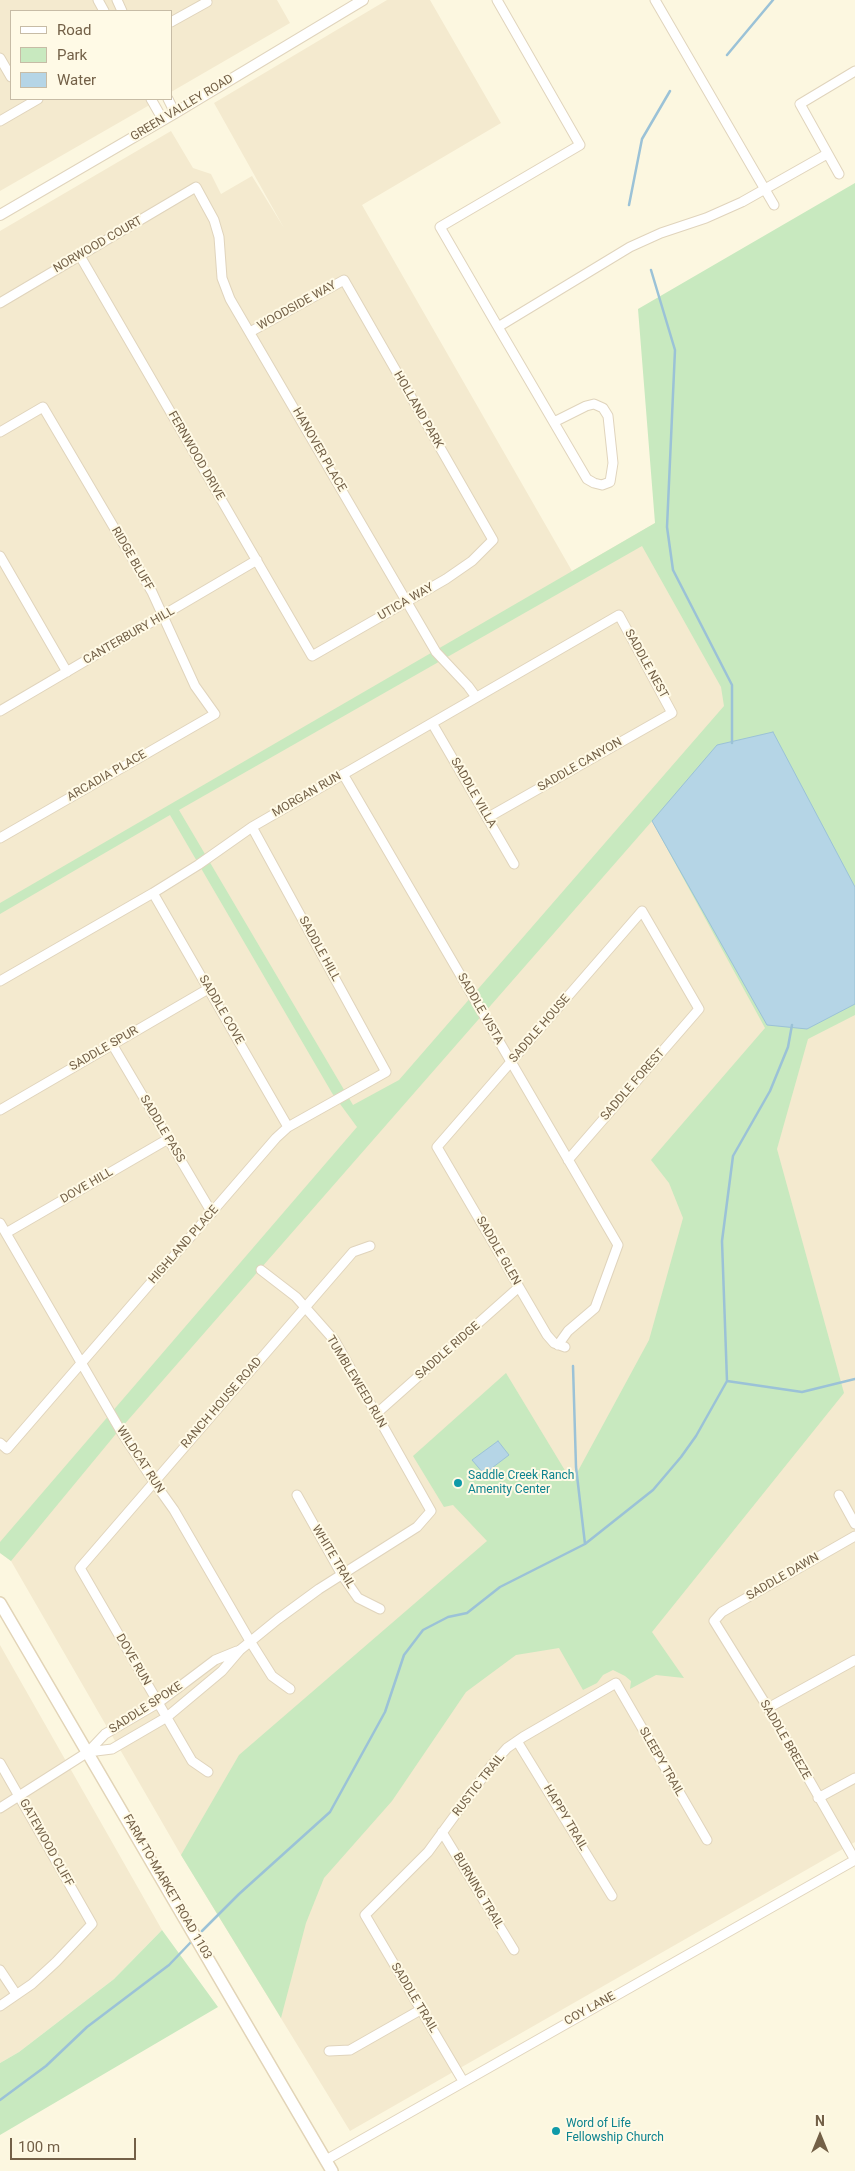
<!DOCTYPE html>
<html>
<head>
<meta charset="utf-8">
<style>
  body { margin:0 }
  #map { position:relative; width:855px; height:2171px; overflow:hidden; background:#fcf7e0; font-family:Roboto,sans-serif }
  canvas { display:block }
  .legend { position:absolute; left:10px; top:10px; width:162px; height:90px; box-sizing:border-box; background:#fffae6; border:1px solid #c7bca6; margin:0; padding:6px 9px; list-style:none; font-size:15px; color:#736047 }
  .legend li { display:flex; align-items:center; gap:10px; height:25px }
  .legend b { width:25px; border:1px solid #c7bca6 }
  .north { position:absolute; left:795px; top:2111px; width:50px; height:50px; -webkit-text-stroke:4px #fffae6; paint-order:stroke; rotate:0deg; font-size:14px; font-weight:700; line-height:20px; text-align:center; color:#736047 }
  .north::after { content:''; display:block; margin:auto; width:18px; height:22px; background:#736047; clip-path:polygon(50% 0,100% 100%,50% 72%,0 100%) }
  .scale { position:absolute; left:10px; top:2138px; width:126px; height:22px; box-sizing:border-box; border:2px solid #736047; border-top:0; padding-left:6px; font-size:15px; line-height:18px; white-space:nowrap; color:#736047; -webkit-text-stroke:4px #fffae6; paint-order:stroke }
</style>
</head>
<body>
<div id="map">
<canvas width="855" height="2171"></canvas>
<ul class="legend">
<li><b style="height:6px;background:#fff"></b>Road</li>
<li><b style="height:14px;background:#c8e9bf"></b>Park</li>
<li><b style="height:14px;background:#b5d5e6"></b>Water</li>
</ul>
<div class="north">N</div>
<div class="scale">100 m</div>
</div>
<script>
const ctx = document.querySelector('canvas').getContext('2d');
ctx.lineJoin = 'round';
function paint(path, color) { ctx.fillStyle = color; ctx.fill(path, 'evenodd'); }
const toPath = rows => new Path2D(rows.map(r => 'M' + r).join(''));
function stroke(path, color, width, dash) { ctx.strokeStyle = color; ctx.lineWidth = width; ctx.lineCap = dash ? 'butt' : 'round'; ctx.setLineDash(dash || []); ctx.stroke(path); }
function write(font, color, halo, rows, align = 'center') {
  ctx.font = font + ' Roboto,sans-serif'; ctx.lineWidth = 4; ctx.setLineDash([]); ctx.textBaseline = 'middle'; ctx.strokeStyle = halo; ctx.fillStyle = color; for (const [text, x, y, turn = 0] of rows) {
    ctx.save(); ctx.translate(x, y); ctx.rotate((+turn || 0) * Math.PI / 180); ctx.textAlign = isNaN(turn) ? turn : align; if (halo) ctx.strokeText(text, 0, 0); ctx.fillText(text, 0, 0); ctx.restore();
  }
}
const residential = toPath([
  [0,0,277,0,290,23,171,92,171,11,11,11,11,99,160,99,0,191],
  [387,0,430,0,501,123,362,205,572,571,655,523,855,877,855,1842,350,2131,181,1855,11,1561,0,1553,0,231,171,131,193,168,211,174,221,194,252,176,284,228,214,103],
  [0,1645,162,1930,114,1979,19,2052,0,2063]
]);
const green = toPath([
  [855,183,855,1015,808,1039,777,1149,844,1393,652,1632,684,1678,656,1675,630,1689,631,1681,625,1676,613,1670,603,1675,597,1683,583,1690,559,1648,516,1655,466,1692,392,1801,324,1878,306,1923,281,2018,181,1855,239,1755,487,1541,453,1505,444,1507,413,1456,506,1373,572,1482,649,1340,683,1218,669,1183,651,1160,765,1028,652,821,115,1435,11,1561,0,1553,0,1542,357,1127,332,1093,170,815,0,914,0,903,655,523,638,309],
  [642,546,721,687,724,706,399,1080,353,1105,179,810],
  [162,1930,218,2007,0,2135,0,2063,19,2052,114,1979]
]);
const water = toPath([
  [773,732,855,887,855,1004,807,1029,767,1025,652,821,717,745,773,732],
  [498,1441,509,1455,484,1474,472,1460,498,1441]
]);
const stream = toPath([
  [727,55,773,0],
  [629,205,642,139,670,91],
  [651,270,675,350,667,527,673,570,732,685,732,743],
  [573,1366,576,1467,585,1544],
  [727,1381,802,1392,855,1379],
  [202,1931,239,1894,330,1812,385,1712,404,1655,423,1630,448,1617,467,1613,500,1587,585,1544,653,1490,681,1457,696,1436,727,1381,722,1241,733,1156,770,1091,788,1047,792,1025],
  [0,2100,46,2066,87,2027,169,1965,191,1942]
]);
const minor = toPath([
  [98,0,104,11],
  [117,0,122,11],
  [497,0,580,145,440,227,498,327,587,479,594,483,602,485,610,482,613,463,608,416,603,408,594,404,586,406,554,422],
  [655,0,774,205],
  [171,22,207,2,206,0],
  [0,58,11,77],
  [151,99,163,120],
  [168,99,175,113],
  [0,121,38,99],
  [839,174,800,104,855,71],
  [80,256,312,656,446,579,472,561,493,540,344,280,250,332],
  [0,303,196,187,214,220,219,237,222,278,230,299,436,652,468,686,476,697],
  [498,327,630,247,661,233,706,218,742,202,827,154],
  [0,432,43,407,152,592,195,686,215,714,0,838],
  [0,556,67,672],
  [0,711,257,560],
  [432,723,514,864],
  [343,774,618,1245,595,1308,568,1331,558,1345],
  [153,893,288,1127],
  [0,981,153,893,198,865,252,827,619,615,672,713,487,818],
  [112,1044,212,1213],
  [0,1110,208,989],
  [0,1223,122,1433,154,1482,174,1510,250,1641,272,1676,290,1689],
  [6,1233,168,1139],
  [565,1347,554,1343,547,1335,437,1147,642,911,699,1009,568,1160],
  [376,1414,519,1287],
  [0,1443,7,1449,276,1138,288,1127,386,1072,252,827],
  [297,1495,342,1575,358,1598,380,1609],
  [839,1495,855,1524],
  [768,1708,855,1660],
  [517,1741,612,1896],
  [88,1752,112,1749,167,1717,222,1671,240,1650,278,1619,319,1589,417,1527,431,1511,335,1341,296,1297,261,1270],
  [0,1763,92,1924,56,1962,32,1984,0,2006],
  [208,1772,192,1761,80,1568,353,1252,370,1246],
  [818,1798,855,1778],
  [0,1808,88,1752,105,1734,158,1703,215,1660,237,1651],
  [442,1832,514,1950],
  [0,1970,16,1994],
  [329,2051,350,2050,422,2009],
  [463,2081,365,1915,428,1852,491,1766,507,1748,523,1737,616,1683,707,1840],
  [326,2160,855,1860,768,1708,714,1621,722,1612,855,1536]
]);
const tertiary = toPath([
  [0,215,175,113,363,0]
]);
const secondary = toPath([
  [0,1603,332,2171]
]);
const markers = [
  [458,1483,5,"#0f9aa8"],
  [556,2131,5,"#0f9aa8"]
];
const streetNames = [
  ["GREEN VALLEY ROAD",182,108,-31],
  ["NORWOOD COURT",98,245,-30],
  ["WOODSIDE WAY",297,306,-29],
  ["HOLLAND PARK",418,410,60],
  ["HANOVER PLACE",319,450,60],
  ["FERNWOOD DRIVE",196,456,60],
  ["RIDGE BLUFF",132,559,60],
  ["UTICA WAY",406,602,-30],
  ["CANTERBURY HILL",129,636,-30],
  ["SADDLE NEST",646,664,61],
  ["SADDLE CANYON",580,765,-30],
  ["ARCADIA PLACE",107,776,-30],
  ["SADDLE VILLA",473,793,60],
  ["MORGAN RUN",307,795,-30],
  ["SADDLE HILL",319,949,61],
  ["SADDLE VISTA",480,1009,60],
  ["SADDLE COVE",221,1010,60],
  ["SADDLE HOUSE",540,1029,-49],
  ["SADDLE SPUR",104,1049,-30],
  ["SADDLE FOREST",633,1085,-49],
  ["SADDLE PASS",162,1129,59],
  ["DOVE HILL",87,1186,-30],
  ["HIGHLAND PLACE",184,1245,-49],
  ["SADDLE GLEN",498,1251,60],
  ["SADDLE RIDGE",448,1351,-41],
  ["TUMBLEWEED RUN",356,1382,59],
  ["RANCH HOUSE ROAD",222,1403,-49],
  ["WILDCAT RUN",140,1460,57],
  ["WHITE TRAIL",333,1557,59],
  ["SADDLE DAWN",783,1577,-30],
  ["DOVE RUN",133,1660,60],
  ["SADDLE SPOKE",146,1708,-33],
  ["SADDLE BREEZE",785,1740,60],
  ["SLEEPY TRAIL",661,1762,60],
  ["RUSTIC TRAIL",479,1785,-52],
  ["HAPPY TRAIL",565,1818,59],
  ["GATEWOOD CLIFF",46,1843,61],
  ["FARM-TO-MARKET ROAD 1103",167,1887,60],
  ["BURNING TRAIL",478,1891,59],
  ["SADDLE TRAIL",414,1998,59],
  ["COY LANE",590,2009,-29]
];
const cultureNames = [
  ["Saddle Creek Ranch",468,1476],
  ["Amenity Center",468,1490],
  ["Word of Life",566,2124],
  ["Fellowship Church",566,2138]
];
paint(residential, '#f4eacf');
paint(green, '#c8e9bf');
paint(water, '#b5d5e6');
stroke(water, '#9bc2d7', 1);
stroke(stream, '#9bc2d7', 2.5);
stroke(minor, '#e0d4bc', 11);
stroke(tertiary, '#e0d4bc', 12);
stroke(secondary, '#e2d4b7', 14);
stroke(minor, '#fff', 9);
stroke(tertiary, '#fff', 10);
stroke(secondary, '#fff', 11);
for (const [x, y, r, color] of markers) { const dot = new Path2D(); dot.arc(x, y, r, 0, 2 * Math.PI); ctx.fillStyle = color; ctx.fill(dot); stroke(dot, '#fffae6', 2); }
write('12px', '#736047', '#fffae6', streetNames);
write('12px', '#0d838f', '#fffae6', cultureNames, 'left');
</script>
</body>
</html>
